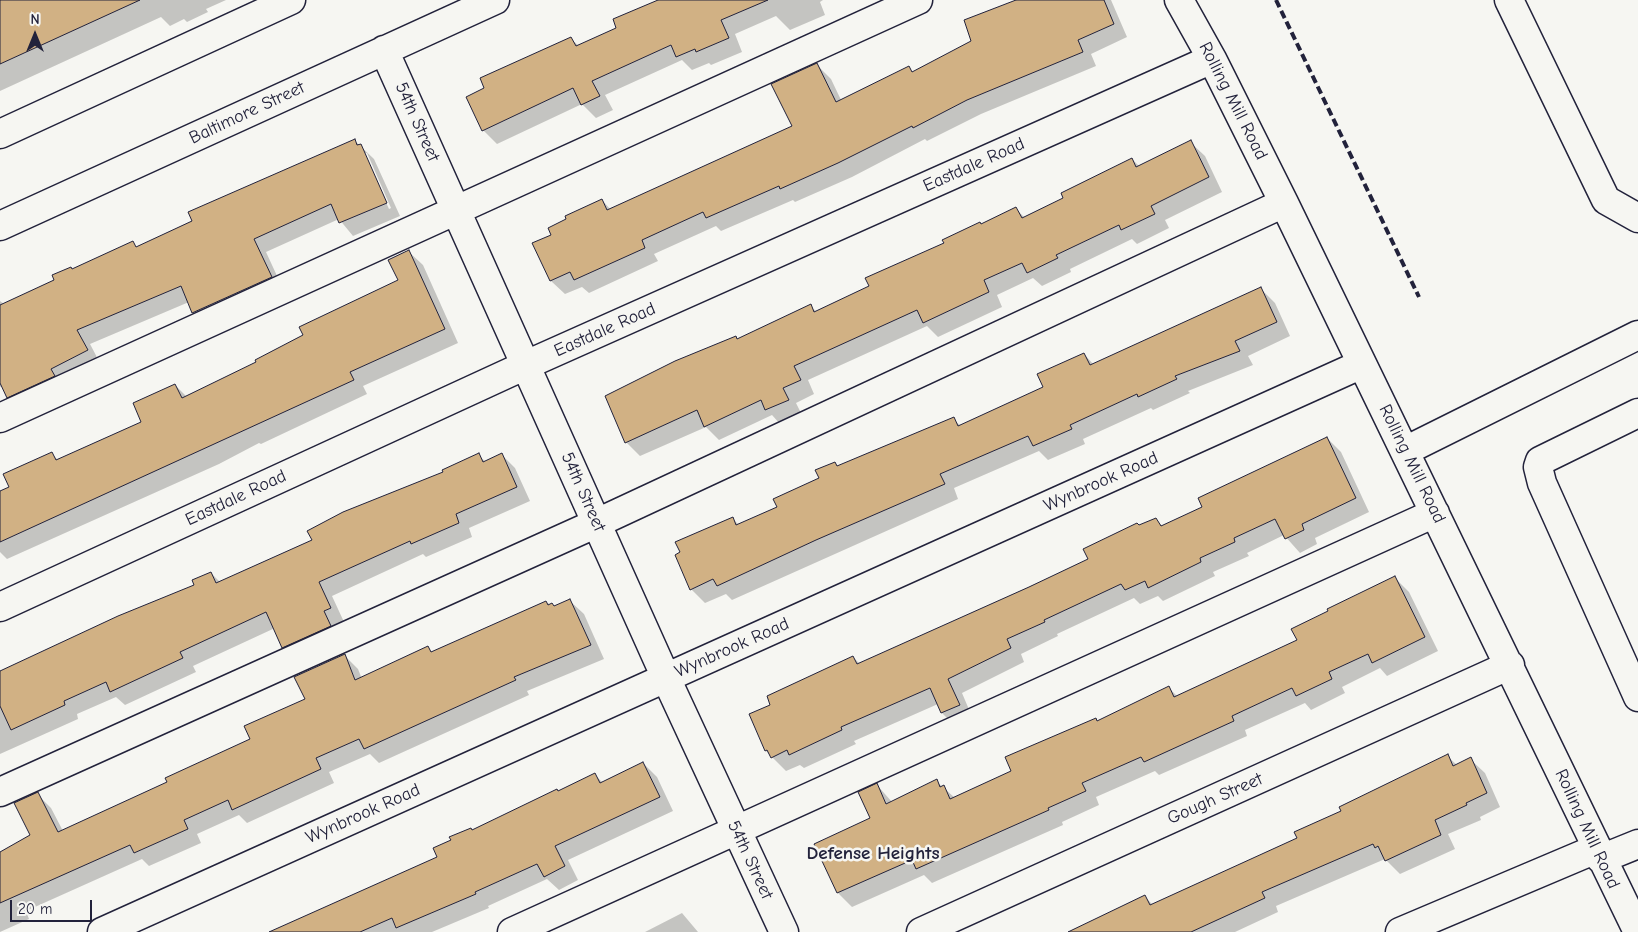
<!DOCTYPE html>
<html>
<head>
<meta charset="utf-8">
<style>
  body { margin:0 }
  #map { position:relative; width:1638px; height:932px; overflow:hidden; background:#f6f6f2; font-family:"Comic Neue",sans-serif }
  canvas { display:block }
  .north { position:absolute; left:10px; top:10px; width:50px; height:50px; -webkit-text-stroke:4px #f6f6f2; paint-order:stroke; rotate:0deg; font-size:14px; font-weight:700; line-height:20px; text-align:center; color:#22223b }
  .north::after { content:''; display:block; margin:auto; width:18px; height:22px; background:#22223b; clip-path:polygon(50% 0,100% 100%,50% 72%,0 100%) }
  .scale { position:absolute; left:10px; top:900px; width:82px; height:22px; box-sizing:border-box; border:2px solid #22223b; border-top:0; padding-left:6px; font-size:15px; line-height:18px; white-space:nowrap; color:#22223b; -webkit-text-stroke:4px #f6f6f2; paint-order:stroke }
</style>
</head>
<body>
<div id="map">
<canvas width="1638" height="932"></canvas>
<div class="north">N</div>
<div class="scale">20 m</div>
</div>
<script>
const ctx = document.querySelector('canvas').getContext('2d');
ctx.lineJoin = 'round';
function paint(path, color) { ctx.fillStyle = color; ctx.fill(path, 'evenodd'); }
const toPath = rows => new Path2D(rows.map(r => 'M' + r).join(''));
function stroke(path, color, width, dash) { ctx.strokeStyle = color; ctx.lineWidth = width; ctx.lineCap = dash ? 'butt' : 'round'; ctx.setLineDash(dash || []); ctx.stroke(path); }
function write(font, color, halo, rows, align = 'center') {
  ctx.font = font + ' "Comic Neue",sans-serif'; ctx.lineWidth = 5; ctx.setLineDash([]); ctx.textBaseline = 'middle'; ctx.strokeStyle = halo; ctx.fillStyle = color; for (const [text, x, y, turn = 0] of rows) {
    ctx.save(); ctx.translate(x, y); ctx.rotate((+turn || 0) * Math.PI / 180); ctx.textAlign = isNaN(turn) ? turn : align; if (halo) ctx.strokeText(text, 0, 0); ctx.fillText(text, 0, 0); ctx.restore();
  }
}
const shadow = toPath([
  [0,0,226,0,206,9,208,12,187,22,184,19,170,26,161,17,0,91],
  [660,0,823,0,820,2,825,15,790,30,776,16,735,34,742,52,711,65,709,63,692,70,682,60,605,95,613,110,596,118,582,104,497,144,483,130,571,39,579,46,618,28],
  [1020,0,1111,0,1127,37,1091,54,1096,66,981,114,927,141,925,139,852,177,795,202,793,200,721,231,716,226,654,254,658,261,589,293,582,287,565,294,551,281,534,244,552,235,602,200,611,210,794,127,817,65,831,79,841,100,909,68,913,72,973,42],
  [354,140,374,159,400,216,353,236,339,219,266,252,284,291,207,326,193,313,189,302,90,344,100,363,21,411,8,397,2,386,0,387,0,301,4,304,132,243,137,248],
  [364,153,367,153,391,208,389,209],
  [1190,142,1205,156,1222,192,1165,220,1169,228,1137,244,1132,239,1070,269,1071,272,1042,286,1033,278,997,295,1002,307,938,337,927,326,808,380,814,394,796,403,802,415,780,424,772,415,719,440,706,427,640,456,626,442,738,340,810,306,817,312,870,287,945,243,1016,209,1025,218,1065,199,1132,159,1139,166],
  [408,251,423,265,458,343,363,386,367,394,261,444,259,443,219,464,7,559,0,552,0,493,11,488,52,454,59,461,143,423,175,385,187,397,258,362,305,336,399,281],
  [1261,289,1275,303,1290,336,1248,356,1253,365,1188,391,1190,393,1153,410,1151,408,1083,439,1085,444,1048,460,1039,451,954,488,958,499,732,600,726,594,705,603,691,589,732,518,739,525,778,508,821,479,835,463,839,467,953,419,961,426,1045,388,1084,354,1094,365],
  [1327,438,1341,452,1369,512,1315,538,1317,544,1300,553,1284,535,1247,553,1249,556,1213,572,1215,576,1163,601,1158,596,1140,604,1134,598,1057,634,1058,636,1021,654,1024,662,962,693,973,719,956,727,942,713,938,704,854,741,856,744,804,768,800,765,786,771,766,751,750,715,772,705,853,657,860,664,1090,559,1139,527,1156,519,1163,527,1204,508],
  [478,455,486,462,502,455,515,468,530,501,469,528,472,537,426,557,423,554,332,596,344,622,297,661,284,647,275,628,193,666,196,672,125,705,116,697,77,714,78,719,0,754,0,673,196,585,211,573,220,582,313,541],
  [1395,578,1409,592,1438,651,1387,676,1380,668,1342,687,1345,693,1311,710,1305,703,1245,730,1247,736,1159,775,1155,771,1096,797,1099,805,1062,822,1063,825,932,883,924,875,852,907,838,893,816,844,872,819,877,785,892,802,936,781,955,798,1013,772,1095,719,1098,722,1169,688,1178,697,1298,641],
  [570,601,584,614,604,659,527,691,529,695,379,763,370,754,329,772,334,783,247,823,239,815,197,834,201,843,149,866,142,859,26,911,29,919,0,932,0,853,32,836,37,794,51,808,63,831,168,783,252,739,307,700,344,655,358,669,362,679,428,648,433,653,546,602,555,607],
  [1447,756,1457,765,1470,759,1485,773,1500,807,1480,817,1481,820,1448,834,1455,849,1400,874,1385,859,1276,906,1278,912,1235,932,1070,932,1144,896,1153,905,1299,839,1343,812],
  [643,763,657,777,673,811,568,860,578,880,559,890,547,879,488,906,489,908,432,932,274,932,438,858,472,831,595,775,603,783],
  [682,913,698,932,645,932]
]);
const building = toPath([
  [0,0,140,0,0,64,0,0],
  [658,0,768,0,721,20,729,38,696,52,695,49,676,57,671,45,592,81,600,96,581,105,573,88,482,131,466,97,484,88,480,78,571,37,576,46,616,28,613,19,658,0],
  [1016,0,1104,0,1114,24,1078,40,1083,52,967,100,913,128,912,126,838,163,780,189,779,186,706,218,703,212,642,240,645,248,574,280,570,272,550,281,532,243,551,235,548,228,566,219,565,216,602,199,607,210,792,126,771,84,817,63,836,102,909,66,912,72,971,41,964,20,1016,0],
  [355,139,357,145,361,144,387,203,339,223,331,204,254,239,272,277,192,313,181,286,77,330,88,350,51,369,55,376,7,398,0,383,0,305,54,280,52,275,71,267,72,269,133,241,136,247,192,221,188,212,355,139],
  [1191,140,1209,177,1151,206,1155,214,1121,230,1119,225,1056,255,1058,258,1027,273,1022,263,984,280,989,292,923,323,917,310,794,366,801,380,783,388,789,400,765,410,761,400,704,427,697,410,625,443,605,396,675,361,736,336,737,339,811,304,814,312,869,286,865,278,944,243,942,240,980,222,981,224,1016,207,1022,218,1063,198,1061,193,1132,158,1136,167,1191,140],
  [409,250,445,329,350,372,354,380,0,542,0,491,9,487,3,474,52,452,56,460,141,422,133,403,175,384,182,398,256,362,255,360,303,335,299,327,398,280,388,260,409,250],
  [1261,287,1277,322,1235,341,1240,351,1175,376,1177,379,1138,397,1137,394,1070,425,1072,429,1033,446,1028,436,940,474,945,484,816,540,717,586,713,579,690,590,675,555,680,552,675,542,733,517,736,525,777,507,773,499,819,478,815,470,835,462,837,466,954,417,958,426,1043,387,1037,374,1084,353,1090,365,1261,287],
  [1327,437,1356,498,1302,524,1304,530,1285,539,1275,519,1234,538,1235,542,1200,558,1201,562,1148,588,1145,581,1125,590,1121,584,1044,620,1045,622,1007,639,1011,648,948,679,960,705,941,713,930,688,841,727,842,730,789,755,787,750,771,758,767,750,765,751,749,714,770,705,767,696,853,656,857,664,1029,587,1088,559,1083,549,1137,523,1139,525,1156,518,1161,526,1202,507,1198,498,1327,437],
  [479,453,483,462,502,453,517,487,456,514,459,523,411,544,410,541,319,582,331,608,324,611,331,626,282,648,266,612,180,652,183,658,110,692,106,682,64,701,65,705,11,730,0,706,0,671,118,616,194,585,192,580,211,572,216,583,312,540,307,531,343,512,443,472,442,470,479,453],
  [1395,576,1425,637,1372,663,1368,654,1329,672,1332,679,1296,696,1292,688,1232,716,1234,721,1144,762,1141,757,1082,783,1086,791,1048,808,1049,810,916,869,912,860,837,893,814,844,870,818,858,792,877,783,886,804,937,779,940,787,944,785,950,799,1011,771,1005,757,1096,718,1097,721,1169,686,1174,697,1297,640,1291,629,1328,611,1327,609,1395,576],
  [570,599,591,645,514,677,516,680,364,749,359,739,316,758,321,769,232,810,228,800,184,820,188,829,134,853,130,845,0,903,0,852,30,835,14,803,38,792,58,832,167,782,165,778,250,739,244,726,305,699,294,677,345,654,355,680,428,646,431,652,546,601,548,605,552,603,554,606,570,599],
  [1448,754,1453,766,1471,757,1487,793,1466,803,1467,805,1435,820,1441,835,1385,861,1378,846,1375,848,1373,844,1262,892,1265,898,1191,932,1068,932,1145,895,1150,905,1297,838,1294,832,1341,811,1339,807,1448,754],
  [643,762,660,797,555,846,565,866,544,877,537,864,475,892,476,894,396,928,392,918,360,932,269,932,437,857,433,848,451,840,449,837,471,828,472,830,557,789,558,791,595,773,600,783,643,762]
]);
const minor = toPath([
  [1179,0,1212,59,1284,203,1638,932],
  [1509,0,1606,200,1638,218],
  [384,50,666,678,784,932],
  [0,134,291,0],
  [0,226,495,0],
  [1638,413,1540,461,1538,467,1542,483,1638,697],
  [0,418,918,0],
  [1405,451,1638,335],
  [0,607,526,365,1212,59],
  [0,792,597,523,1284,203],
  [1601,859,1638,844],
  [102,932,1362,364],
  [512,932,1435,513],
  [921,932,1510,665],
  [1400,932,1596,849]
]);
const rail = toPath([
  [1276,0,1419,297]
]);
const streetNames = [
  ["Rolling Mill Road",1233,101,63],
  ["Baltimore Street",247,113,-25],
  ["54th Street",417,122,66],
  ["Eastdale Road",974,165,-24],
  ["Eastdale Road",605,330,-24],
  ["Rolling Mill Road",1412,464,64],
  ["Wynbrook Road",1101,482,-24],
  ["54th Street",583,492,66],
  ["Eastdale Road",236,498,-25],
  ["Wynbrook Road",732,648,-24],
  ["Gough Street",1215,799,-24],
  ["Wynbrook Road",363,814,-24],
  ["Rolling Mill Road",1587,829,65],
  ["54th Street",750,860,65]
];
const neighbourhoodNames = [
  ["Defense Heights",873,854]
];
paint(shadow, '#0003');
paint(building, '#d1b184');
stroke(building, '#22223b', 1);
stroke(minor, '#22223b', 31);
stroke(minor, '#f6f6f2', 28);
stroke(rail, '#22223b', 4, [8, 4]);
write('18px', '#22223b', '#f6f6f2', streetNames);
write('bold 19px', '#22223b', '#f6f6f2', neighbourhoodNames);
</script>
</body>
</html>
